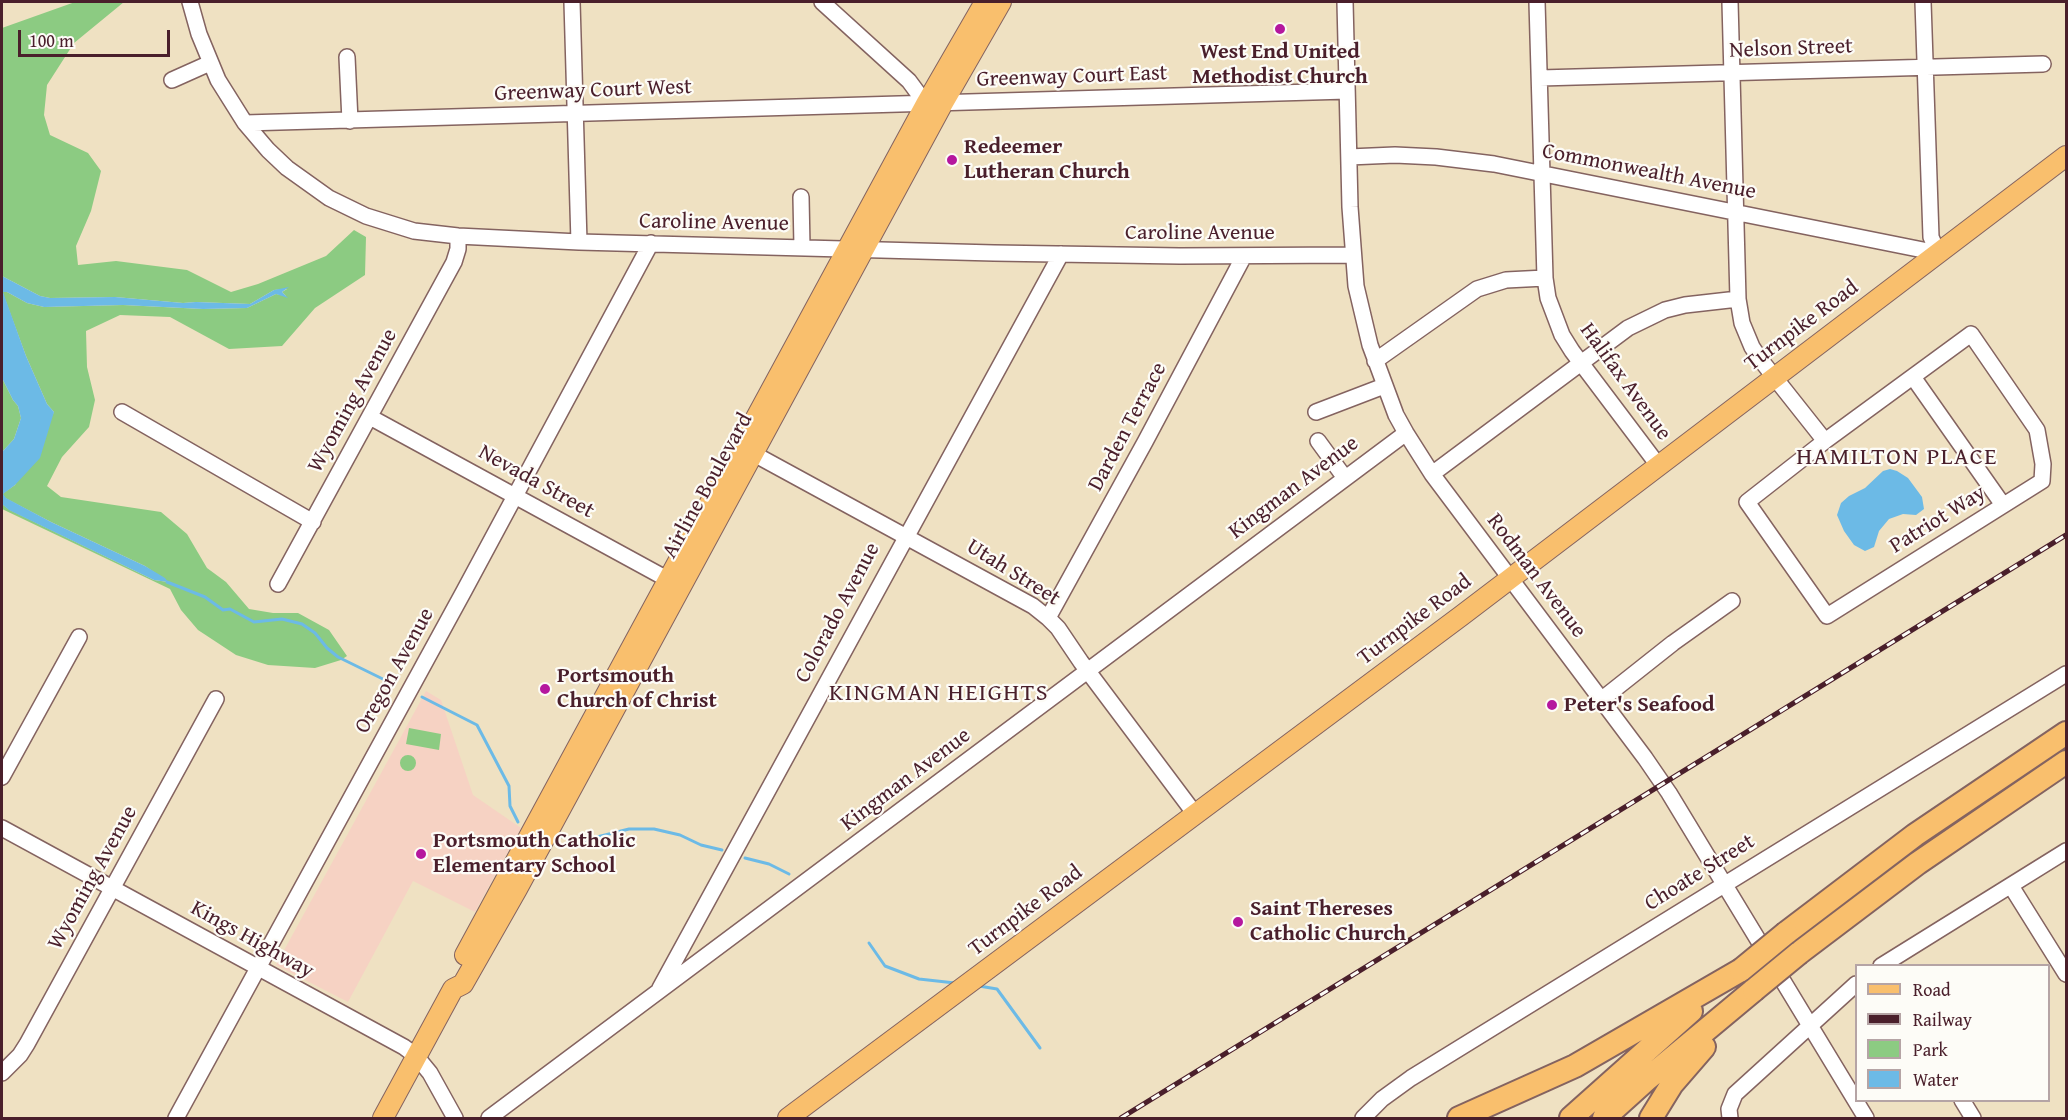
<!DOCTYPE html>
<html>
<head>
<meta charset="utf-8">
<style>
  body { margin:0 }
  #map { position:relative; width:2068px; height:1120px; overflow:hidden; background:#efe1c2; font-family:"Gentium Book Plus",serif }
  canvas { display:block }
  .frame { position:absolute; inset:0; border:3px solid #4a1f2b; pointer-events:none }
  .legend { position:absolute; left:1855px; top:964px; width:195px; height:138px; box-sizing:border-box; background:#fdfcf7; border:2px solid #b5a4a5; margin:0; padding:8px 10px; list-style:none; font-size:18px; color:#4a1f2b }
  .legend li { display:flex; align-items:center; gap:12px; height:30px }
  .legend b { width:30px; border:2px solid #b5a4a5 }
  .scale { position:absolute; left:18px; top:30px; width:152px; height:27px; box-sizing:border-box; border:3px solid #4a1f2b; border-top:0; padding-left:8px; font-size:18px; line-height:21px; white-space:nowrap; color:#4a1f2b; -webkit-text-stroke:4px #fdfcf7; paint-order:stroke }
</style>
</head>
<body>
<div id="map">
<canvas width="2068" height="1120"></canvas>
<div class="frame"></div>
<ul class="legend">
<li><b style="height:8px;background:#f9bf6d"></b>Road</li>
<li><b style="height:8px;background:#4a1f2b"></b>Railway</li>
<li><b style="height:16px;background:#8ccb82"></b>Park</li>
<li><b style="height:16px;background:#6cbae6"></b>Water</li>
</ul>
<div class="scale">100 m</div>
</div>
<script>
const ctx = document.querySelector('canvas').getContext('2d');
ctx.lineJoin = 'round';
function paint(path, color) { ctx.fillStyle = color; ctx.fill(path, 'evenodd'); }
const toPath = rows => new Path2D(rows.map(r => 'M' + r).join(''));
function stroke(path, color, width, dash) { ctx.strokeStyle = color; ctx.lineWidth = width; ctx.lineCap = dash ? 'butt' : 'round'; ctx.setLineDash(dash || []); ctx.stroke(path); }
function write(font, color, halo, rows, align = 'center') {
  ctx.font = font + ' "Gentium Book Plus",serif'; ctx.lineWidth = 4.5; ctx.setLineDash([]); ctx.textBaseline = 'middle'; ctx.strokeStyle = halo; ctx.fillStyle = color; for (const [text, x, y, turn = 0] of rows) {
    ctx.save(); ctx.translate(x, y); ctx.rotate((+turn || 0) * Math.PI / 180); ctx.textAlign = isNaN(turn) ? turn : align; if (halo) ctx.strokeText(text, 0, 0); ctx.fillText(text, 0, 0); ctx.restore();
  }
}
const built = toPath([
  [426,691,441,700,473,795,521,828,475,912,413,881,348,1002,276,965]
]);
const green = toPath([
  [75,2,124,2,74,43,47,85,44,115,50,135,88,153,101,171,91,211,76,246,78,265,116,261,187,270,231,292,258,284,326,256,354,230,366,237,365,275,315,308,282,346,229,349,170,317,120,315,86,331,87,367,95,400,89,427,62,457,47,486,61,497,161,512,187,534,207,568,226,582,249,609,273,613,298,613,329,630,347,656,341,660,315,668,268,665,236,655,198,630,181,610,170,589,2,509,2,504,10,510,154,580,168,582,145,566,51,522,5,498,2,494,15,485,54,412,47,404,26,356,2,291,7,292,27,303,44,307,123,305,203,309,247,308,276,294,286,296,282,292,287,289,274,290,250,304,196,302,183,303,115,297,50,298,40,296,2,276,2,28],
  [2,378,13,400,18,406,21,418,14,439,2,452],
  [409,728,441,734,439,750,406,744],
  '400 763a8 8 0 1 1 16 0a8 8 0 1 1-16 0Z'
]);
const water = toPath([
  [2,276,40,296,50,298,115,297,183,303,196,302,250,304,274,290,289,287,282,292,288,298,276,294,247,308,203,309,123,305,44,307,27,303,7,292,3,292,26,356,47,404,54,412,40,458,15,485,3,494,6,498,51,522,145,566,165,578,168,582,154,580,9,510,2,504,2,452,14,439,21,418,18,406,13,400,2,378],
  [1890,469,1897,471,1908,478,1922,497,1924,509,1916,515,1903,514,1889,519,1879,531,1874,547,1865,551,1854,545,1844,531,1837,515,1841,503,1849,496,1865,488,1883,471]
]);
const stream = toPath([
  [167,582,205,597,223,610,230,609,254,622,282,619,302,624,315,633,327,648,338,657,391,683],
  [422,697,477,725,509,786,510,806,518,822],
  [559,836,581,841,629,829,654,829,680,835,701,845,722,850],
  [745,858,769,864,789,874],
  [869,943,885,966,919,979,955,983],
  [979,986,997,989,1040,1048]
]);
const minor = toPath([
  [190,2,199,34,218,80,245,123,268,150,287,168,329,198,366,216,414,231,458,236,579,242,994,253,1180,256,1353,255],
  [572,2,579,242],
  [822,2,909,81,926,104],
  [1345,2,1350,207,1356,286,1370,345,1396,415,1406,433,1432,474,1645,758,1669,793,1866,1118],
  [1537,2,1545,278,1548,298,1562,335,1572,351,1658,465],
  [1730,2,1738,299,1742,323,1752,347,1760,359,1825,441,1747,502,1827,616,2042,481,2043,464,2037,430,1971,334,1825,441],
  [1923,2,1931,237,1938,253],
  [347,57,350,121],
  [1540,78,2043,64],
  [172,80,210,63],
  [245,123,1347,91],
  [1349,157,1395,155,1436,157,1494,164,1938,253],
  [801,197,802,247],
  [1375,361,1477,289,1506,280,1545,278],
  [1913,377,2003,505],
  [122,412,313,522],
  [1316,412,1384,386],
  [370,417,678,585],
  [1318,441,1345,478],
  [743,448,1033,606,1048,618,1058,628,1081,662,1195,814],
  [1432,474,1628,328,1665,310,1685,305,1738,299],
  [278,584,454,262,458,249,458,236],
  [1048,618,1145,442,1244,256],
  [1601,700,1673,643,1732,601],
  [2,777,79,637],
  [2,828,404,1047,416,1056,430,1073,455,1118],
  [2011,886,2066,974],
  [1881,966,2066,851],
  [660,988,1061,254],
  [2,1073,20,1055,27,1044,216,699],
  [1962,1100,1973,1118],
  [176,1118,464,591,651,243],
  [489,1118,1406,433],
  [1363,1118,1382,1099,1411,1078,2066,674],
  [1730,1118,1729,1109,1735,1094,1856,984]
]);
const major = toPath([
  [465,955,926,104,985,2],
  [383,1118,453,989,463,984,517,889,943,103,1001,2],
  [788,1118,1461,616,2066,156]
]);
const highway = toPath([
  [1786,933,1915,835,2066,733],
  [1799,953,1918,863,2066,762],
  [1459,1118,1575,1066,1741,970],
  [1571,1118,1691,1011],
  [1604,1118,1646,1080,1754,990],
  [1651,1118,1672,1084,1704,1047]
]);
const rail = toPath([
  [1121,1118,2066,535]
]);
const highwayBridge = toPath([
  [1741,970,1786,933],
  [1754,990,1799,953]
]);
const markers = [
  [1280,29,6,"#b5179e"],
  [952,160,6,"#b5179e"],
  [545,689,6,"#b5179e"],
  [1552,705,6,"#b5179e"],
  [421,854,6,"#b5179e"],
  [1238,922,6,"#b5179e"]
];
const streetNames = [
  ["Nelson Street",1791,49,-2],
  ["Greenway Court East",1072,77,-2],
  ["Greenway Court West",593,91,-2],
  ["Commonwealth Avenue",1649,172,11],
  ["Caroline Avenue",714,223,1],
  ["Caroline Avenue",1200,233],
  ["Turnpike Road",1802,326,-37],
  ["Halifax Avenue",1625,382,54],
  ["Wyoming Avenue",353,401,-61],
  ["Darden Terrace",1128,427,-62],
  ["Nevada Street",536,482,29],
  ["Airline Boulevard",708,486,-61],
  ["Kingman Avenue",1294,488,-37],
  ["Patriot Way",1938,520,-32],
  ["Utah Street",1013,573,32],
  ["Rodman Avenue",1536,576,53],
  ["Colorado Avenue",838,613,-62],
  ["Turnpike Road",1415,620,-37],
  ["Oregon Avenue",395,671,-61],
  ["Kingman Avenue",906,780,-37],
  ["Choate Street",1700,873,-32],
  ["Wyoming Avenue",93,878,-61],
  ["Turnpike Road",1026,911,-37],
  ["Kings Highway",252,940,29]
];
const poiNames = [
  ["West End United",1280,52,"center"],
  ["Methodist Church",1280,77,"center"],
  ["Redeemer",964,147],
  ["Lutheran Church",964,172],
  ["Portsmouth",557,676],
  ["Church of Christ",557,701],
  ["Peter's Seafood",1564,705],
  ["Portsmouth Catholic",433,841],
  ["Elementary School",433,866],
  ["Saint Thereses",1250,909],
  ["Catholic Church",1250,934]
];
const neighbourhoodNames = [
  ["HAMILTON PLACE",1897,458],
  ["KINGMAN HEIGHTS",939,694]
];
paint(built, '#f6d2c3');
paint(green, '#8ccb82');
paint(water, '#6cbae6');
stroke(stream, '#6cbae6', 3);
stroke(minor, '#846360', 18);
stroke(major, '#846360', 22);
stroke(highway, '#846360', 26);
stroke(minor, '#fff', 15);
stroke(major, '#f9bf6d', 20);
stroke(highway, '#f9bf6d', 22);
stroke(rail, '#4a1f2b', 5);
stroke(rail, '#fdfcf7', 3, [9]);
stroke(highwayBridge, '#846360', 26, []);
stroke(highwayBridge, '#f9bf6d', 22);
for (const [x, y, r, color] of markers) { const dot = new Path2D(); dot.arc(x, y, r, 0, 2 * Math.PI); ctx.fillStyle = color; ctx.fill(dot); stroke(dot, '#fdfcf7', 2); }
write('22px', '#4a1f2b', '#fdfcf7', streetNames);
write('bold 22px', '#4a1f2b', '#fdfcf7', poiNames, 'left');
ctx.letterSpacing = '1.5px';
write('24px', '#4a1f2b', '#fdfcf7', neighbourhoodNames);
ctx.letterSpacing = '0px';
</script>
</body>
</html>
